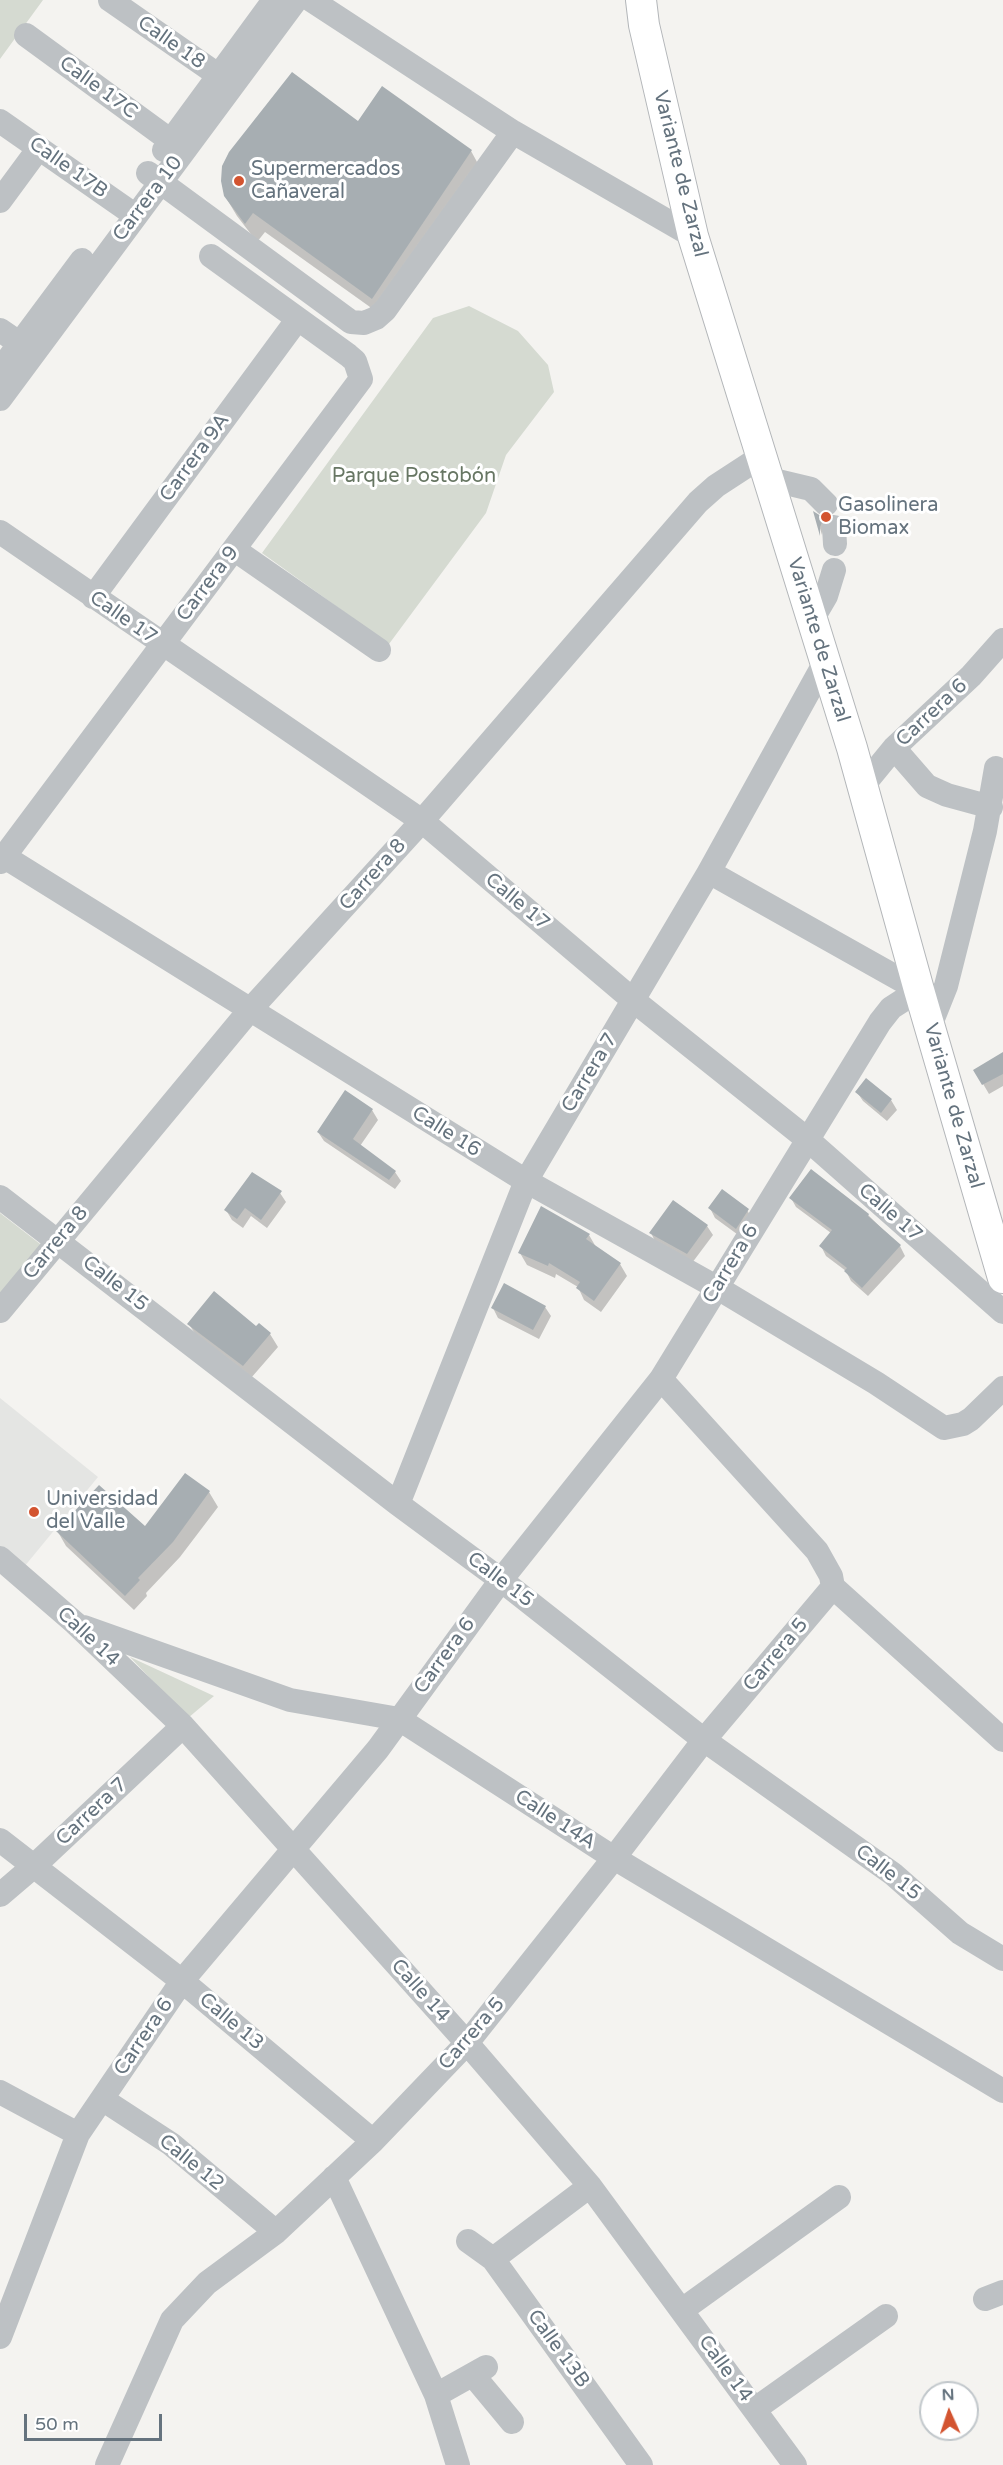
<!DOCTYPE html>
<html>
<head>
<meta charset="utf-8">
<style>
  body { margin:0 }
  #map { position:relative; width:1003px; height:2465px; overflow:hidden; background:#f4f3f0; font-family:"Varela Round",sans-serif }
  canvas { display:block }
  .north { position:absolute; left:919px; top:2381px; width:60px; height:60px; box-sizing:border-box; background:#fff; border:2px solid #c1c7cb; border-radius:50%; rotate:357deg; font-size:16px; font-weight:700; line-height:24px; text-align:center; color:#65737e }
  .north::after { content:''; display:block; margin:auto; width:21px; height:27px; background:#d35430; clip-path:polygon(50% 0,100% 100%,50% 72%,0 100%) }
  .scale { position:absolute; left:24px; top:2414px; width:138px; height:27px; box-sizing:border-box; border:3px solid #65737e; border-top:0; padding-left:8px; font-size:18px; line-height:21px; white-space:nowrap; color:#65737e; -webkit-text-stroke:4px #fff; paint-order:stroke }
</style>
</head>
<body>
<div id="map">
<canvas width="1003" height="2465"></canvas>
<div class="north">N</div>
<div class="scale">50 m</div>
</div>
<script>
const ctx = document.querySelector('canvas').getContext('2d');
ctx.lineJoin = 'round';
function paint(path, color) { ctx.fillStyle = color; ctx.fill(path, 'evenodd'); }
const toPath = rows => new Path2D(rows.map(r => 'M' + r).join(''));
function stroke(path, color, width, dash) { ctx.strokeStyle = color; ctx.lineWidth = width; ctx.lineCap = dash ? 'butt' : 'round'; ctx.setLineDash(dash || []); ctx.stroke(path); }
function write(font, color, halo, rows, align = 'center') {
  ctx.font = font + ' "Varela Round",sans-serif'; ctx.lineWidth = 6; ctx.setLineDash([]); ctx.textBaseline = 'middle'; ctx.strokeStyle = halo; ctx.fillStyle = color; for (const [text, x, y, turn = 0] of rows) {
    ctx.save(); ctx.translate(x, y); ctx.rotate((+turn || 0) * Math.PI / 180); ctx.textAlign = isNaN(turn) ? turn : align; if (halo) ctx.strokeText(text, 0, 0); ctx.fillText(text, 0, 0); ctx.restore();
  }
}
const built = toPath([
  [0,1398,98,1477,24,1567,0,1547]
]);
const green = toPath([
  [0,0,43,0,0,59],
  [469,306,518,331,548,365,554,392,506,455,486,513,389,644,262,553,433,318],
  [0,1213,44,1247,0,1296],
  [130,1657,214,1696,188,1718]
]);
const shadow = toPath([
  [358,123,471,151,482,171,384,317,265,232,257,242,237,216,225,196],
  [816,515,825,523,822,535],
  [1003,1060,1003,1086,989,1094,975,1070],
  [867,1080,891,1100,897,1110,887,1121,863,1101,857,1092],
  [372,1110,378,1120,360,1146,395,1172,401,1181,395,1189,324,1141,318,1132],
  [280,1193,286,1202,267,1228,251,1216,243,1228,232,1220,226,1210],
  [791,1198,868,1215,900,1246,905,1256,868,1296,851,1281,846,1271,826,1256,821,1246,831,1233,796,1207],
  [710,1208,747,1210,753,1220,741,1237,715,1218],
  [707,1226,713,1235,692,1263,656,1243,651,1233],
  [589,1235,596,1247,620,1264,627,1276,601,1312,584,1300,578,1287,556,1274,555,1278,527,1265,520,1253],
  [545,1307,551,1316,539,1339,498,1318,493,1308],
  [189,1324,257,1328,259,1325,270,1334,278,1347,251,1378,197,1337],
  [186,1475,209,1492,218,1507,180,1557,146,1593,147,1596,134,1610,66,1546,58,1532,145,1528]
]);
const building = toPath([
  [292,72,358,121,382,86,472,150,372,299,253,213,245,224,224,196,221,181,222,166,229,152],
  [813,511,824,518,820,527,820,536],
  [1003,1052,1003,1074,982,1085,973,1070],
  [866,1078,892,1099,881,1113,855,1092],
  [345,1090,373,1109,353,1139,396,1171,389,1180,317,1132],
  [811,1169,869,1214,868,1216,901,1245,862,1288,844,1271,847,1268,819,1246,832,1230,789,1198],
  [252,1172,282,1191,261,1220,245,1208,237,1219,224,1210],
  [722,1189,749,1209,736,1229,708,1208],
  [673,1200,708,1225,687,1254,649,1233],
  [541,1206,590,1234,586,1239,621,1263,594,1301,576,1288,580,1282,549,1263,548,1266,518,1253],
  [504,1283,546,1306,533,1330,491,1308],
  [214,1291,256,1326,259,1323,271,1333,243,1366,187,1324],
  [185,1473,210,1491,173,1542,138,1578,140,1580,125,1596,56,1531,99,1485,145,1526]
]);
const minor = toPath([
  [110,0,231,84],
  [311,0,513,132,693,236],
  [26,35,171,141],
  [0,121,136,216],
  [164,150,274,0],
  [148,173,351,322,364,323,376,318,385,310,513,132],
  [0,201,39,148],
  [0,330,19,343],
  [0,370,82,260],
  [0,399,296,0],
  [769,479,811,489,826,504],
  [834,527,835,544],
  [0,532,422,821,633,1000,807,1139,1003,1312],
  [235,550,379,650],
  [93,597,297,320],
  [812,620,826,596,834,570],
  [894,748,927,786,947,795,991,807],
  [862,787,894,748,971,676,1003,640],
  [0,854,526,1181,716,1287,876,1383,944,1428,963,1424,971,1419,1003,1388],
  [0,862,361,379,355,361,348,355,211,256],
  [930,1026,946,986,985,831,996,768],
  [0,1197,398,1504,501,1580,704,1740,893,1874,960,1933,1003,1959],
  [0,1311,249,1011,422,821,698,502,716,486,762,456],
  [661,1379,817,1551,831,1576,833,1587,1003,1740],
  [398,1504,526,1181,709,872,825,662],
  [0,1558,75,1623,183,1726,467,2043,590,2186,795,2465],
  [84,1627,290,1700,399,1719,614,1858,1003,2091],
  [0,1840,182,1981,373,2141],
  [0,1895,34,1866,183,1726],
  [0,2092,78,2134],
  [102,2099,171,2144,276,2232],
  [334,2177,436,2395,458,2465],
  [468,2241,493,2259,641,2465],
  [493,2259,590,2186],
  [985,2299,1003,2292],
  [682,2310,839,2197],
  [0,2337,78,2134,182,1981,378,1749,501,1580,661,1379,880,1022,891,1008,919,990,709,872],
  [473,2375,512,2422],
  [436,2395,486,2367],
  [755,2409,886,2316],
  [107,2465,172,2320,207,2283,276,2232,373,2141,467,2043,614,1858,704,1740,833,1587]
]);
const major = toPath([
  [641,0,644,25,693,236,852,748,919,990,1003,1278]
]);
const markers = [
  [239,181,6,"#d35430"],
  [826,517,6,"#d35430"],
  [34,1512,6,"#d35430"]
];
const streetNames = [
  ["Calle 18",171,43,35],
  ["Calle 17C",98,88,36],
  ["Calle 17B",68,168,35],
  ["Variante de Zarzal",680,174,76],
  ["Carrera 10",148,199,-53],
  ["Carrera 9A",195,458,-54],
  ["Carrera 9",208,584,-53],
  ["Calle 17",123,618,35],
  ["Variante de Zarzal",818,640,73],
  ["Carrera 6",932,713,-43],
  ["Carrera 8",373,875,-48],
  ["Calle 17",517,902,40],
  ["Carrera 7",590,1073,-59],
  ["Variante de Zarzal",953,1106,74],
  ["Calle 16",446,1132,32],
  ["Calle 17",890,1213,41],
  ["Carrera 8",56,1243,-50],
  ["Carrera 6",731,1264,-59],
  ["Calle 15",115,1284,38],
  ["Calle 15",500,1580,37],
  ["Calle 14",88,1637,43],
  ["Carrera 5",776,1655,-50],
  ["Carrera 6",445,1656,-54],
  ["Carrera 7",92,1812,-43],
  ["Calle 14A",555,1820,33],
  ["Calle 15",888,1873,38],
  ["Calle 14",420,1991,48],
  ["Calle 13",231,2022,40],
  ["Carrera 5",472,2034,-49],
  ["Carrera 6",144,2037,-56],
  ["Calle 12",191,2163,39],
  ["Calle 13B",558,2349,54],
  ["Calle 14",725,2369,54]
];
const poiNames = [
  ["Supermercados",251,170],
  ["Cañaveral",251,193],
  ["Gasolinera",838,506],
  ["Biomax",838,529],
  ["Universidad",46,1500],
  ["del Valle",46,1523]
];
const parkNames = [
  ["Parque Postobón",414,477]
];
paint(built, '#e4e5e3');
paint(green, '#d5dad1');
paint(shadow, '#0003');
paint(building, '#a7aeb2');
stroke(major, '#b3b6b9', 32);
stroke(minor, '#bdc1c4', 24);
stroke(major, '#fff', 30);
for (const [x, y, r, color] of markers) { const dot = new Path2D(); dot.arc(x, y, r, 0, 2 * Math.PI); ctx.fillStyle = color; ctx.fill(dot); stroke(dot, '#fff', 2); }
write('20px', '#65737e', '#fff', streetNames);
write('20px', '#65737e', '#fff', poiNames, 'left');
write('20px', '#677663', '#fff', parkNames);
</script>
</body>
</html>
